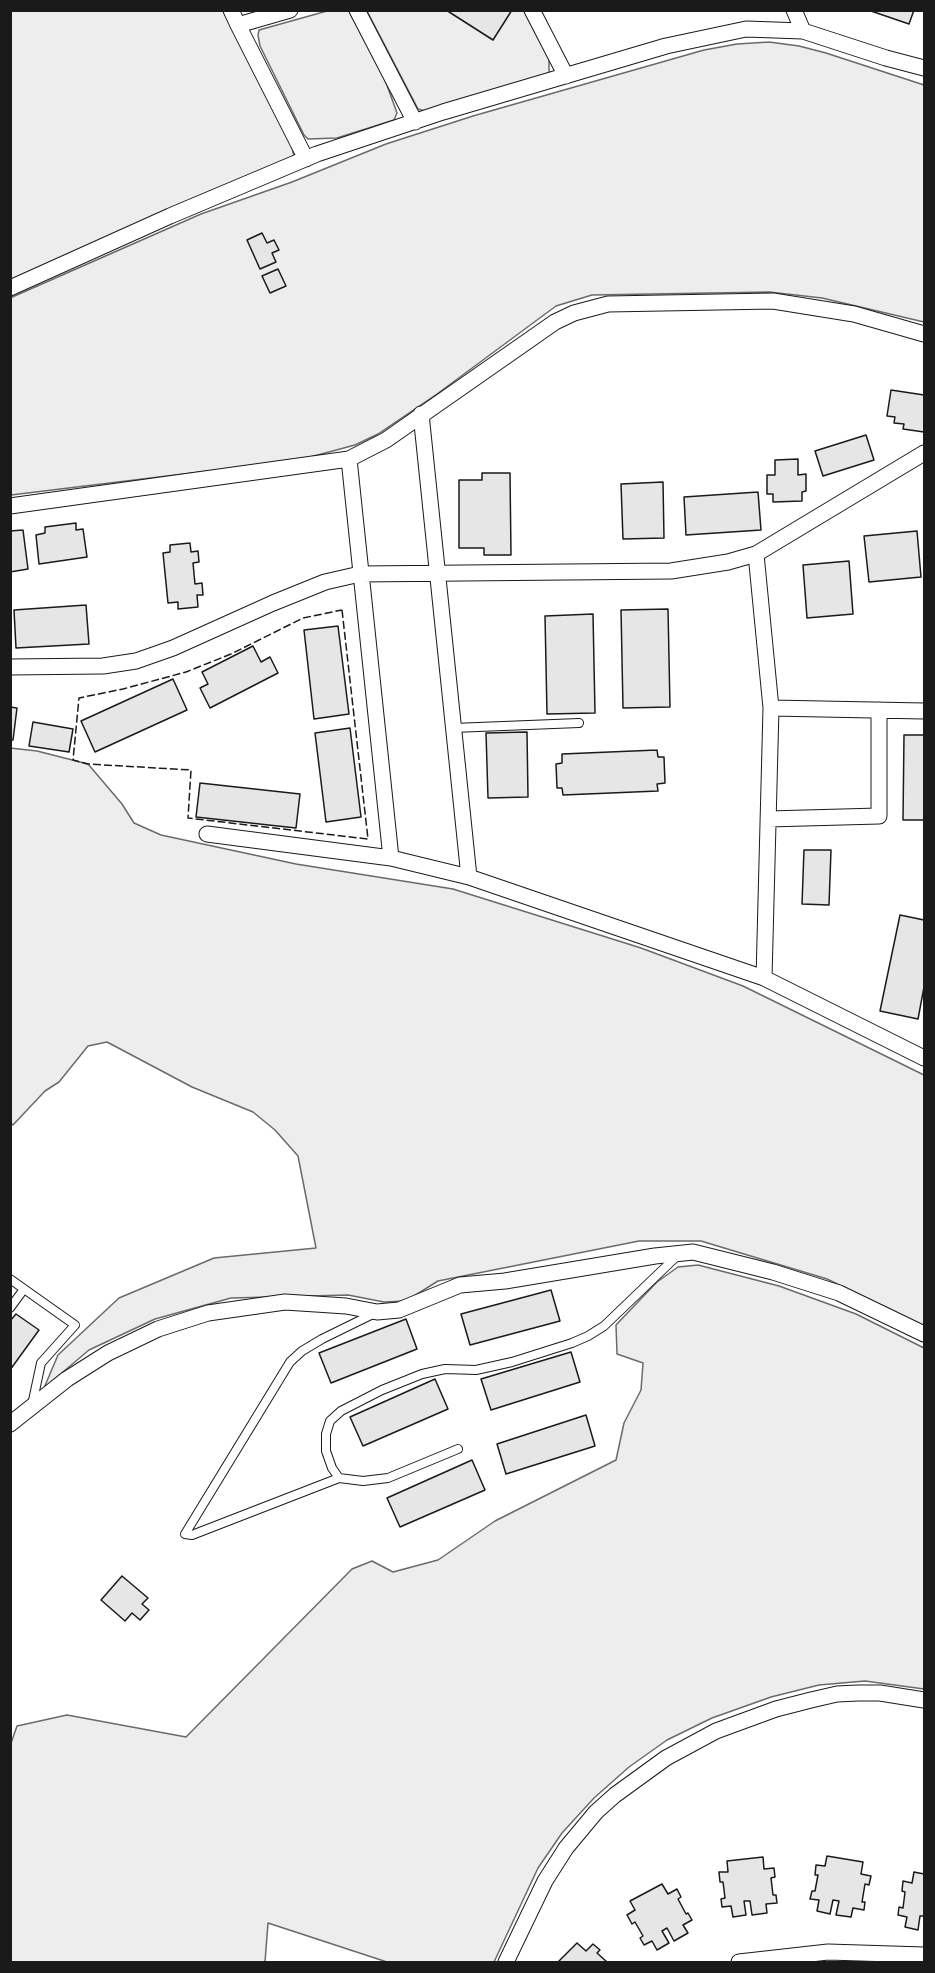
<!DOCTYPE html>
<html>
<head>
<meta charset="utf-8">
<style>
  body { margin:0 }
  #map { position:relative; width:935px; height:1973px; overflow:hidden; background:#fff; font-family:Barlow,sans-serif }
  canvas { display:block }
  .frame { position:absolute; inset:0; border:12px solid #1a1a1a; pointer-events:none }
</style>
</head>
<body>
<div id="map">
<canvas width="935" height="1973"></canvas>
<div class="frame"></div>
</div>
<script>
const ctx = document.querySelector('canvas').getContext('2d');
ctx.lineJoin = 'round';
function paint(path, color) { ctx.fillStyle = color; ctx.fill(path, 'evenodd'); }
const toPath = rows => new Path2D(rows.map(r => 'M' + r).join(''));
function stroke(path, color, width, dash) { ctx.strokeStyle = color; ctx.lineWidth = width; ctx.lineCap = dash ? 'butt' : 'round'; ctx.setLineDash(dash || []); ctx.stroke(path); }
const built = toPath([
  [11,11,223,11,291,143,294,156,11,280,11,11],
  [327,11,349,11,384,77,397,113,394,120,337,138,308,139,304,135,260,46,258,35,259,30,327,11],
  [367,11,524,11,549,59,549,75,425,111,418,109,367,11],
  [769,42,799,46,826,53,924,85,924,322,822,298,769,292,592,295,556,306,437,394,378,434,355,445,299,460,11,495,10,298,201,214,292,182,386,144,473,116,704,50,737,44,769,42],
  [10,748,37,751,88,764,122,804,134,823,161,835,296,864,453,889,641,948,743,986,924,1075,924,1326,827,1279,701,1241,639,1241,438,1281,406,1301,384,1302,348,1295,231,1298,155,1319,89,1350,44,1388,58,1355,119,1298,214,1258,316,1248,298,1156,275,1130,253,1112,192,1087,107,1042,88,1046,59,1082,45,1091,13,1125,11,1123,10,748],
  [698,1265,779,1286,856,1314,924,1348,924,1689,865,1681,819,1685,771,1697,712,1718,667,1740,629,1767,594,1798,562,1833,538,1868,494,1962,387,1962,268,1923,265,1962,11,1962,10,1746,17,1726,67,1715,186,1737,352,1569,372,1561,393,1572,438,1560,495,1521,616,1460,624,1423,641,1390,643,1363,617,1354,616,1325,657,1282,678,1267,698,1265]
]);
const building = toPath([
  [446,10,512,10,493,40,446,10],
  [868,10,914,10,909,24,868,10],
  [262,233,267,243,274,240,279,250,272,253,276,262,260,269,247,240,262,233],
  [278,269,286,286,270,293,262,276,278,269],
  [891,390,924,395,924,432,903,429,904,424,894,423,895,417,887,416,891,390],
  [866,435,874,460,823,476,815,451,866,435],
  [798,459,798,475,806,474,806,491,802,492,802,501,773,502,773,494,767,494,767,475,775,475,775,460,798,459],
  [482,473,510,473,511,555,484,555,484,548,459,548,459,480,482,480,482,473],
  [663,482,664,538,623,539,621,484,663,482],
  [758,492,761,530,686,535,684,497,758,492],
  [76,523,76,530,83,529,87,557,39,564,36,535,45,533,45,527,76,523],
  [23,530,28,569,10,572,10,531,23,530],
  [917,531,921,577,869,582,864,536,917,531],
  [190,543,191,552,198,551,199,562,193,563,195,584,202,583,203,595,197,595,198,607,178,609,178,602,168,603,163,553,170,552,170,545,190,543],
  [849,561,853,614,807,618,803,565,849,561],
  [86,605,89,644,16,648,14,610,86,605],
  [668,609,670,707,623,708,621,610,668,609],
  [593,614,595,713,547,714,545,616,593,614],
  [338,626,349,714,314,719,304,630,338,626],
  [253,646,261,662,270,657,278,673,210,708,200,688,208,684,202,672,253,646],
  [173,679,187,710,95,752,81,721,173,679],
  [10,707,17,708,13,740,10,740,10,707],
  [33,722,73,729,69,752,29,746,33,722],
  [350,728,361,817,326,822,315,733,350,728],
  [527,732,528,797,488,798,486,733,527,732],
  [904,735,924,735,924,820,903,820,904,735],
  [657,750,658,757,664,757,665,783,657,784,658,791,563,795,562,788,557,788,556,764,562,763,562,754,657,750],
  [200,783,300,794,296,828,196,817,200,783],
  [804,850,831,850,829,905,802,904,804,850],
  [900,915,924,920,924,987,918,1019,880,1011,900,915],
  [551,1290,560,1321,470,1345,461,1314,551,1290],
  [16,1314,39,1330,10,1370,10,1321,16,1314],
  [406,1319,417,1349,331,1383,319,1353,406,1319],
  [571,1352,580,1382,491,1410,481,1379,571,1352],
  [435,1379,448,1409,363,1446,350,1417,435,1379],
  [586,1415,595,1446,506,1474,497,1444,586,1415],
  [472,1460,485,1490,400,1527,387,1498,472,1460],
  [122,1576,148,1598,142,1604,149,1610,140,1620,132,1613,125,1621,101,1600,122,1576],
  [827,1856,863,1862,861,1874,871,1876,869,1885,865,1884,862,1902,865,1902,864,1910,853,1908,851,1917,836,1915,839,1901,833,1900,830,1914,817,1911,819,1900,810,1899,812,1891,815,1891,818,1875,815,1875,816,1865,825,1866,827,1856],
  [763,1857,764,1869,774,1868,775,1877,771,1878,773,1895,776,1895,777,1903,766,1904,767,1913,752,1915,750,1901,744,1901,746,1915,733,1917,731,1906,722,1907,721,1899,725,1898,723,1882,720,1882,719,1872,728,1872,727,1861,763,1857],
  [914,1872,924,1874,924,1916,920,1916,918,1930,905,1927,907,1917,898,1915,899,1907,903,1908,905,1892,902,1891,903,1881,912,1883,914,1872],
  [662,1884,668,1894,677,1889,681,1897,678,1899,686,1914,688,1913,692,1920,683,1925,688,1933,674,1941,667,1928,662,1931,669,1943,657,1950,652,1941,644,1945,640,1938,643,1936,635,1922,632,1924,627,1915,635,1910,630,1901,662,1884],
  [577,1943,586,1951,593,1944,600,1950,597,1953,607,1962,558,1962,577,1943]
]);
const service = toPath([
  [453,728,579,723],
  [10,1279,75,1325,41,1363,32,1405],
  [10,1308,24,1289],
  [373,1314,322,1339,302,1351,290,1362,185,1534,192,1535,339,1478,363,1481,388,1478,458,1449],
  [339,1478,332,1468,326,1451,326,1434,330,1421,341,1411,382,1390,422,1374,445,1369,476,1370,512,1362,572,1343,588,1336,604,1326,677,1256]
]);
const minor = toPath([
  [231,10,238,25,290,10],
  [357,10,415,122],
  [532,10,566,76],
  [794,10,803,31],
  [238,25,306,159],
  [10,288,170,216,317,154,443,112,666,46,746,29,803,31,886,58,924,68],
  [421,414,469,877],
  [349,459,391,858],
  [10,506,349,459,386,440,555,322,574,313,608,304,773,301,854,314,924,334],
  [756,554,771,708,764,978],
  [10,667,103,666,136,661,173,648,273,603,325,582,360,574,671,571,728,562,756,554,924,453],
  [771,708,924,711],
  [768,819,879,816,879,710],
  [207,834,391,858,469,877,764,978,924,1058],
  [10,1424,67,1379,108,1353,158,1329,208,1313,285,1302,346,1306,377,1312,399,1310,460,1285,505,1281,655,1256,693,1252,773,1272,839,1293,924,1334],
  [506,1962,545,1881,566,1848,596,1812,615,1795,666,1758,716,1731,776,1709,811,1700,837,1694,858,1693,880,1693,924,1700],
  [739,1962,828,1952,924,1955]
]);
const fence = toPath([
  [342,610,368,839,188,818,191,770,88,764,73,760,79,698,123,689,186,672,231,654,303,618,342,610]
]);
paint(built, '#ededed');
stroke(built, '#6a6a6a', 1.5);
paint(building, '#e6e6e6');
stroke(building, '#1a1a1a', 1.5);
stroke(service, '#1a1a1a', 10);
stroke(minor, '#1a1a1a', 17);
stroke(service, '#fff', 8);
stroke(minor, '#fff', 15);
stroke(fence, '#1a1a1a', 1.5, [8, 3]);
</script>
</body>
</html>
